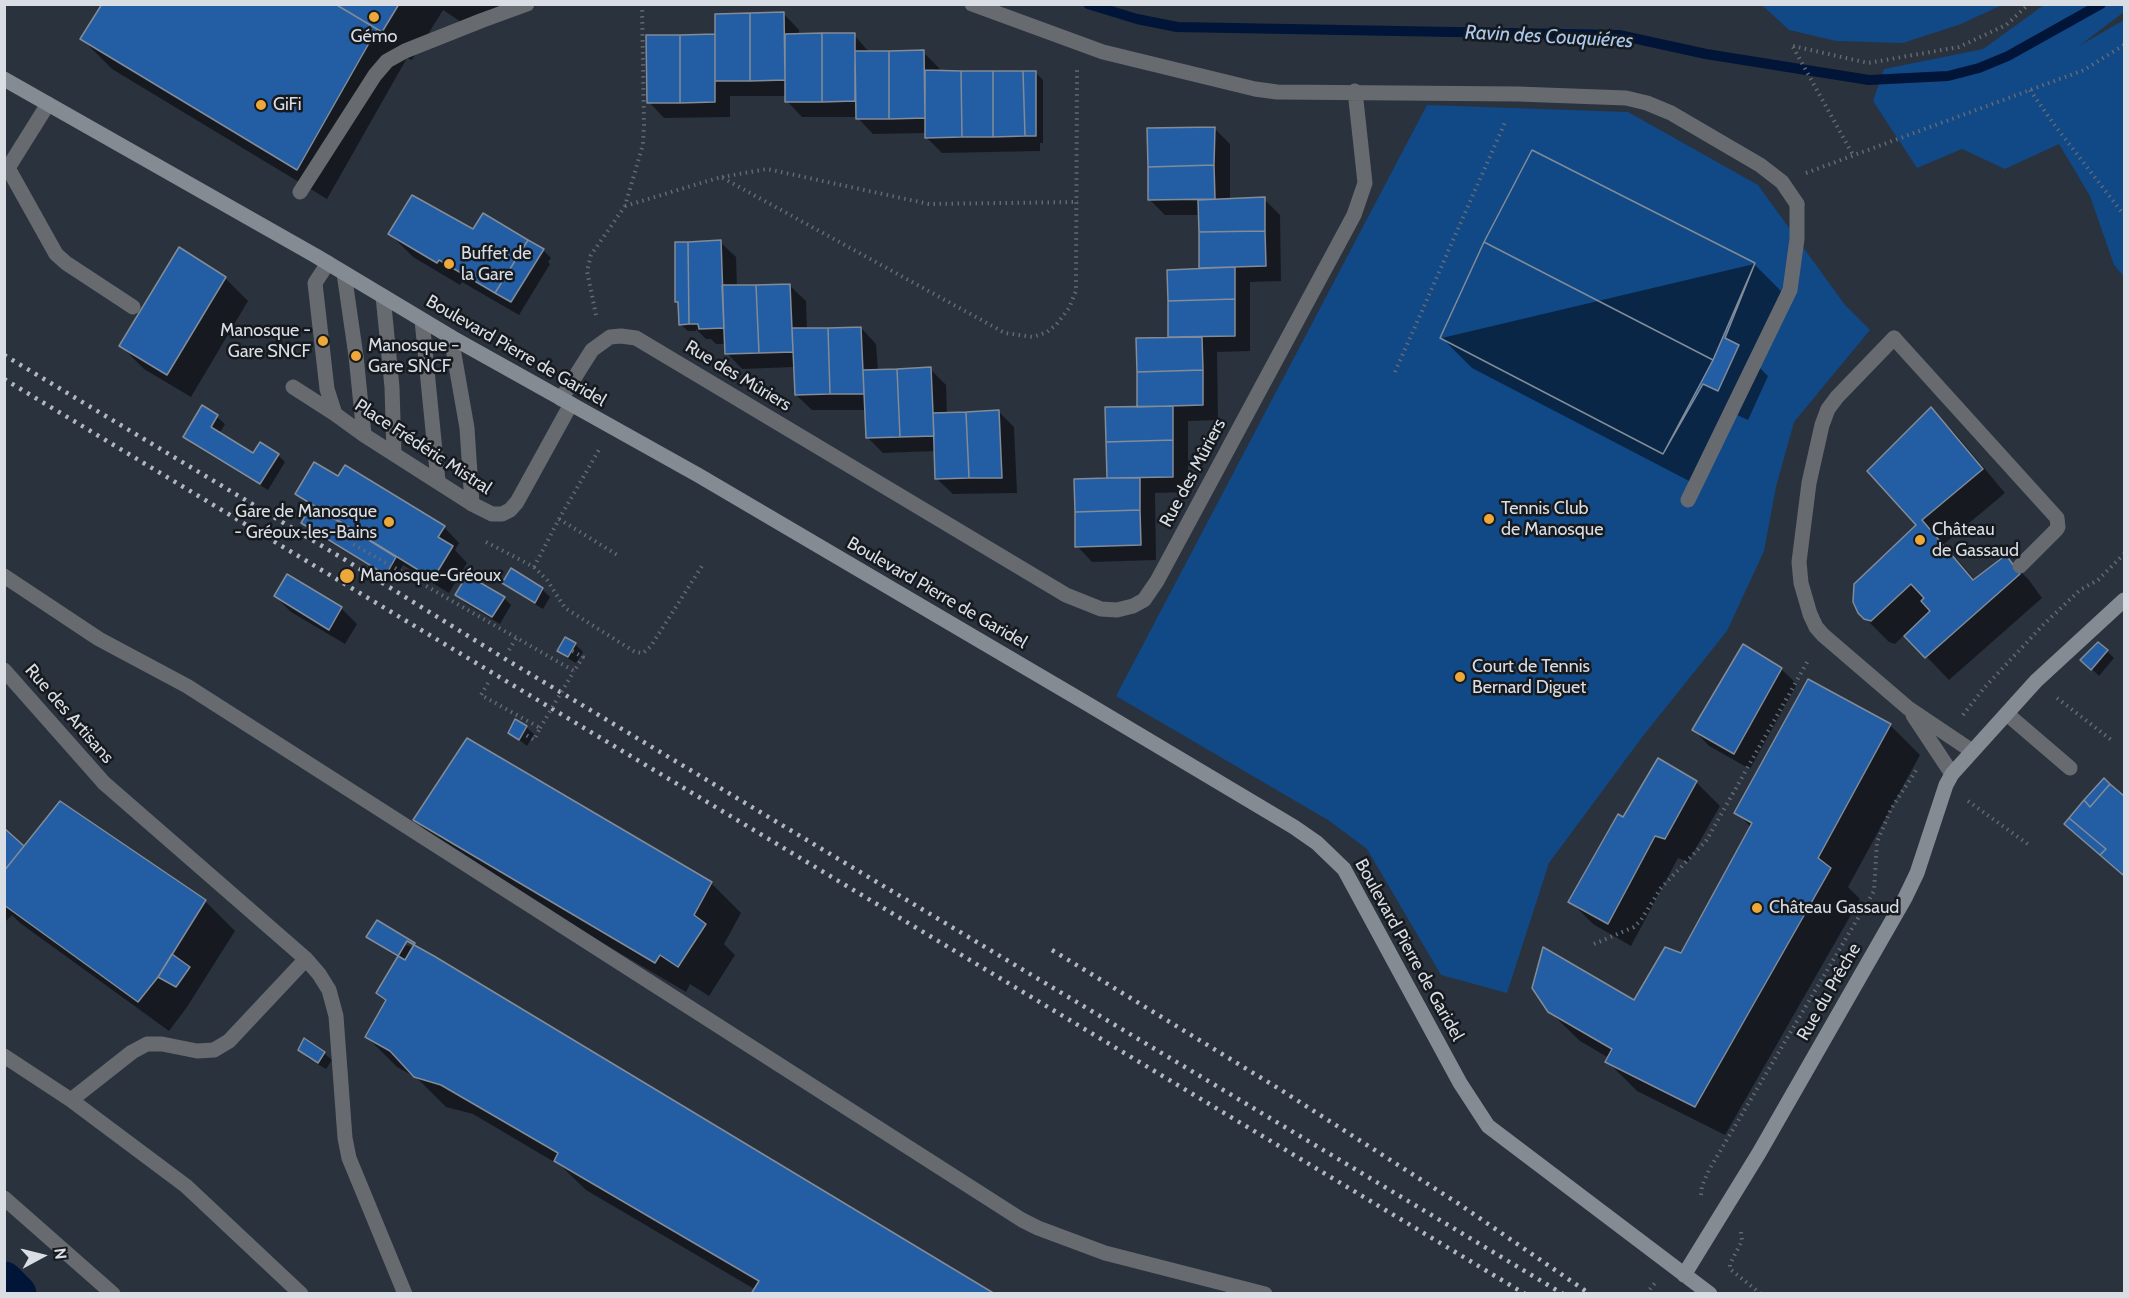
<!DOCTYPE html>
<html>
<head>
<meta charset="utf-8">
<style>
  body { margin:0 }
  #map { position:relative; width:2129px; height:1298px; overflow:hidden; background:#2a323d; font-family:Cabin,sans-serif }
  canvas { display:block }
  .frame { position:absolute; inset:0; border:6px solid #d9dee5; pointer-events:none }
  .north { position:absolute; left:12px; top:1226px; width:60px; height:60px; -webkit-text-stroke:4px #161a1f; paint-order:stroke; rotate:83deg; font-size:16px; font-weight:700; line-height:24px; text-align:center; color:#d9dee5 }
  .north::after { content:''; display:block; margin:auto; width:21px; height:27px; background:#d9dee5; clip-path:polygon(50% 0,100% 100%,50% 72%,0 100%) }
</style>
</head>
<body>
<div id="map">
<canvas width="2129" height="1298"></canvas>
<div class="frame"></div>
<div class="north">N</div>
</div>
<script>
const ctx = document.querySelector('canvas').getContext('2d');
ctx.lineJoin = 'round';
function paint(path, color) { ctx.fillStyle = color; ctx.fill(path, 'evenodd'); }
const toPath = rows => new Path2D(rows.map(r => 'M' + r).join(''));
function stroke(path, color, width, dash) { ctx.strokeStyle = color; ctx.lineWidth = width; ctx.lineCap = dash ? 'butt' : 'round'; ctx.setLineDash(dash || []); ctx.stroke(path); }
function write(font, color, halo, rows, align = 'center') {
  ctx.font = font + ' Cabin,sans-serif'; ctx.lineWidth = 5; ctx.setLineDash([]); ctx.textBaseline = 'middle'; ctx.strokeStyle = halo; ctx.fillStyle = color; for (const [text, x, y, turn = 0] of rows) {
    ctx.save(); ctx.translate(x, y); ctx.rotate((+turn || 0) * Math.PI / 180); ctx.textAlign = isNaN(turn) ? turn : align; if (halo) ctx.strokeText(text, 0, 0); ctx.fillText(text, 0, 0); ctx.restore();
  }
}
const green = toPath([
  [1762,5,2002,5,1961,24,1903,43,1836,41,1789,30],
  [2044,5,2124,5,2124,12,2079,46,2124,20,2124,277,2114,265,2090,196,2059,144,2005,169,1962,149,1917,168,1873,101,1884,69,1983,49],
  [1427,105,1628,112,1758,185,1845,305,1870,330,1794,422,1776,487,1764,551,1727,631,1643,736,1549,863,1507,993,1441,975,1367,849,1328,820,1116,696]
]);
const shadow = toPath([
  [104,4,543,4,467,26,443,10,412,60,407,58,327,199,112,69,82,39],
  [784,14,799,30,799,35,854,35,870,53,923,52,939,68,939,72,1035,72,1043,80,1043,143,1040,143,1040,151,942,153,926,137,926,133,873,134,857,117,802,117,787,101,787,96,730,96,730,117,664,118,649,102,716,35],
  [1214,128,1230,144,1230,200,1264,199,1280,215,1281,281,1250,282,1250,351,1217,352,1218,420,1188,421,1188,492,1155,493,1156,560,1092,562,1077,546,1108,479,1107,409,1139,409,1170,339,1169,271,1201,270,1200,215,1165,215,1150,200],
  [483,215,543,250,551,258,548,262,550,264,519,315,462,282,460,285,413,257,390,234,473,231],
  [720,242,736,257,737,287,790,286,806,301,807,330,861,328,876,344,878,371,930,369,946,385,947,414,999,412,1014,427,1017,493,953,494,937,479,936,451,883,453,867,437,866,410,812,410,796,395,795,367,742,369,727,353,726,344,716,344,711,339,706,339,696,329,696,331,688,331,680,324,680,305,676,301],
  [1754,264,1784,294,1756,364,1768,376,1748,420,1733,413,1693,483,1472,368,1442,338],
  [225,278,248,301,191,397,144,369,121,346],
  [202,407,217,417,225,424,219,434,253,455,278,455,285,462,268,490,192,444,185,437],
  [1931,409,1954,432,2005,493,1944,544,1975,580,2006,557,2029,580,2042,598,1949,680,1905,634,1895,644,1889,642,1865,618,1918,525],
  [339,478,444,527,459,543,455,550,467,563,449,593,403,565,394,581,311,531,303,523,312,509,297,494],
  [511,571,543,590,550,597,543,609,512,590,504,583],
  [287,576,342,609,357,624,345,644,291,612,275,596],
  [457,595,504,598,511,605,500,624,465,603],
  [575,644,583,652,576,663,567,658,559,651],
  [2107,651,2114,658,2099,676,2083,660],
  [1781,669,1797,684,1750,769,1709,746,1694,730],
  [1890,725,1920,755,1848,887,1860,899,1725,1135,1637,1091,1607,1061,1609,1058,1580,1041,1549,1011,1634,1002,1682,954,1751,827,1736,812],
  [526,727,534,734,527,746,510,733],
  [1658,760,1696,782,1720,806,1688,862,1678,858,1631,946,1593,924,1570,901,1624,818],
  [2104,780,2124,798,2124,877,2110,863],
  [415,820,711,883,741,913,724,944,735,955,709,996,690,984,686,992,445,850],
  [4,829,24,849,205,901,235,931,187,1007,169,1031,20,923,12,915,4,923],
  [368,937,414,947,992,1294,756,1290,586,1190,561,1166,473,1114,446,1107,417,1078,397,1067,367,1037,387,1002,378,993,399,958,376,944],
  [300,1050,324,1053,332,1060,326,1069,307,1058]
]);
const stream = toPath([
  [1088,4,1137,19,1177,27,1619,35,1706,54,1869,80,1948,76,1979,68,2008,56,2101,4]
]);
const canal = toPath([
  [4,1281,17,1294]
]);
const building = toPath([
  [102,4,335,4,377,29,297,170,80,39,102,4],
  [335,4,399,4,382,32,335,4],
  [784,12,785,80,750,81,750,13,784,12],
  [750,13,750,81,715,81,715,14,750,13],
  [822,33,855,33,855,101,822,102,822,33],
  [822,33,822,102,785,102,785,34,822,33],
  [715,34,715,102,680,103,680,35,715,34],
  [646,35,680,35,680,103,647,103,646,35],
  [924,50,925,118,889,119,889,51,924,50],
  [855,51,889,51,889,119,856,119,855,51],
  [925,70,961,71,962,137,925,138,925,70],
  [961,71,993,71,993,137,962,137,961,71],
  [993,71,1023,71,1025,136,993,137,993,71],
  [1023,71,1036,71,1036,136,1025,136,1023,71],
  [1215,127,1214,165,1148,167,1147,128,1215,127],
  [1532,150,1755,263,1725,338,1739,345,1718,391,1703,384,1663,454,1440,338,1484,242,1532,150],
  [1532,150,1755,263,1713,360,1484,242,1532,150],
  [1214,165,1215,199,1148,200,1148,167,1214,165],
  [412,195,473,229,483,213,528,240,495,293,439,260,437,263,388,234,412,195],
  [1265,197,1265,231,1199,232,1198,200,1265,197],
  [1265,231,1266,266,1199,268,1199,232,1265,231],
  [528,240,544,249,511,302,495,293,528,240],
  [721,240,724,328,699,329,698,324,689,324,688,242,721,240],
  [675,242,688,242,689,324,679,325,678,302,675,302,675,242],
  [1484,242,1713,360,1663,454,1440,338,1484,242],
  [179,247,226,277,167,375,119,346,179,247],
  [1235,267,1235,299,1168,301,1167,270,1235,267],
  [790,284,793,352,759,353,756,285,790,284],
  [722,285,756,285,759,353,725,354,722,285],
  [1235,299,1235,336,1168,337,1168,301,1235,299],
  [861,327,864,394,830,394,828,328,861,327],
  [792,328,828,328,830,394,795,395,792,328],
  [1202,337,1203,370,1137,372,1136,338,1202,337],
  [931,367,934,436,900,437,897,369,931,367],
  [897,369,900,437,866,438,863,370,897,369],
  [1203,370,1203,405,1137,407,1137,372,1203,370],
  [202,405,218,415,211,427,253,453,260,442,279,454,260,484,183,437,202,405],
  [1173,406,1173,440,1106,442,1105,407,1173,406],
  [1931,407,1983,469,1922,520,1973,580,2006,555,2020,574,1925,658,1904,636,1930,611,1921,601,1924,598,1911,584,1871,621,1864,619,1858,613,1853,602,1854,584,1916,525,1867,471,1931,407],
  [999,410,1002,478,969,478,966,412,999,410],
  [966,412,969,478,935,479,933,413,966,412],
  [1173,440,1173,477,1107,478,1106,442,1173,440],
  [314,462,338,476,345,465,445,526,438,537,453,546,433,579,295,494,314,462],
  [1107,478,1140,478,1140,510,1075,512,1074,479,1107,478],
  [312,505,396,557,386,575,301,523,312,505],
  [1140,510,1141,545,1075,547,1075,512,1140,510],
  [511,568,543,588,535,603,502,583,511,568],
  [287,574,342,607,329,630,274,596,287,574],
  [467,575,505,597,492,617,455,595,467,575],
  [565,637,576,643,568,657,557,651,565,637],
  [2098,642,2108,650,2091,670,2080,660,2098,642],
  [1743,644,1782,668,1734,754,1692,730,1743,644],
  [1808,679,1891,724,1818,858,1831,868,1695,1107,1605,1062,1612,1049,1548,1012,1532,988,1543,947,1634,1000,1665,947,1681,953,1752,823,1734,813,1808,679],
  [515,719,527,726,519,740,508,733,515,719],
  [467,738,712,882,694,915,706,924,678,967,660,955,655,963,413,820,467,738],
  [1658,758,1697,781,1665,839,1655,836,1608,924,1568,902,1618,814,1623,817,1658,758],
  [2104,778,2110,784,2090,807,2084,800,2104,778],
  [2110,784,2124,796,2124,873,2123,875,2100,855,2106,849,2069,818,2084,800,2090,807,2110,784],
  [60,801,206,900,158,977,138,1002,4,905,4,871,60,801],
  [2069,818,2106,849,2100,855,2064,824,2069,818],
  [4,828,24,846,4,871,4,828],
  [377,920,415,943,405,960,366,937,377,920],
  [407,941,434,956,995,1294,751,1294,759,1281,554,1161,558,1153,441,1085,414,1077,390,1051,365,1037,386,1000,376,993,407,941],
  [172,954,190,967,176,987,158,977,172,954],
  [304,1038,325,1052,318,1063,298,1050,304,1038]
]);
const path = toPath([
  [1793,46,1868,63,1959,47,2006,25,2029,4],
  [1793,47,1853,155],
  [2030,90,2053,123,2124,215],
  [1806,173,2084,70,2124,45],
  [722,177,767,169,929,204,1078,202],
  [625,206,721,177,1005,333,1033,337,1047,332,1056,325,1069,308,1076,291,1077,70],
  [596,315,587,271,591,255,625,206,643,144,644,125,642,4],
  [1395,372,1506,120],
  [559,519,619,556],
  [359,534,353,544,574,671,583,657,572,651],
  [486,542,534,567,559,519,600,448],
  [534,567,547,580,565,608,635,652,643,653,651,646,702,566],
  [509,650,517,637],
  [488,683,481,695,540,728,534,740,523,733],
  [2057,698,2114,742],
  [1963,715,1984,688,2044,624,2080,590,2098,580,2124,554],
  [1968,801,2029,845],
  [1594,944,1634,927,1641,920,1661,888,1706,841,1809,659],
  [1701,1195,1702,1186,1709,1170,1874,891,1877,842,1891,809,1917,769],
  [1741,1232,1742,1241,1730,1264,1730,1269,1761,1294],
  [1646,1294,1655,1283]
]);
const lane = toPath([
  [4,168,8,168,48,104],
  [8,168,56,254,66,263,133,307],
  [300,192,375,75,387,61,405,51,483,20,527,4],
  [328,263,315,283,327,389,335,414],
  [344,273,356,356,364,435],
  [383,296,392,387,394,454],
  [422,320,438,481],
  [451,337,467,428,472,504],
  [1894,338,2057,518,2058,527,2056,530,2020,566],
  [293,387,335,414,364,435,472,504,492,514,502,514,510,510,517,502,571,404],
  [1688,500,1790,290,1797,239,1797,204],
  [4,576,99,639,187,686,1022,1220,1038,1228,1105,1253,1265,1294],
  [2007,714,2070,768],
  [104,783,306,959,319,974,329,990,336,1016,345,1138,349,1158,405,1294],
  [4,1056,71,1100],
  [4,1198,113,1294],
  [301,1294,186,1186,71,1100,132,1052,147,1044,162,1044,197,1051,214,1050,229,1041,306,959]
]);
const street = toPath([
  [972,4,1103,52,1255,89,1277,92,1518,94,1626,98,1647,103,1671,113,1760,165,1782,182,1797,204],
  [1894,338,1837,397,1828,409,1822,425,1809,483,1799,562,1801,583,1810,614,1816,627,1823,635,1908,708,1972,751],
  [561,399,592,350,610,337,621,336,636,338,1066,595,1101,609,1117,610,1133,606,1144,600,1157,581,1354,215,1365,183,1355,91],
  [4,670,104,783],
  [1913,715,1952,774]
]);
const secondary = toPath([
  [4,79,316,256,451,337,698,475,1086,703,1294,827,1317,843,1344,869,1460,1083,1488,1126,1710,1294],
  [1684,1275,1759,1153,1905,898,1917,873,1946,785,1952,774,2036,681,2124,600]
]);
const rail = toPath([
  [4,355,347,561,502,657,1563,1294],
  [4,379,1525,1294],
  [1052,950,1281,1090,1459,1204,1590,1294]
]);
const pathBridge = toPath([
  [540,728,574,671]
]);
const markers = [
  [374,17,6,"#eda83b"],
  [261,105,6,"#eda83b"],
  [449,264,6,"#eda83b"],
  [323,341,6,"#eda83b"],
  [356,356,6,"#eda83b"],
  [1489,519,6,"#eda83b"],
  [389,522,6,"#eda83b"],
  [1920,540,6,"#eda83b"],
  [347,576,8,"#eda83b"],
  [1460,677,6,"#eda83b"],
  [1757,908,6,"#eda83b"]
];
const poiNames = [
  ["Gémo",374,37,"center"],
  ["GiFi",273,105],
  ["Buffet de",461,254],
  ["la Gare",461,275],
  ["Manosque -",311,331,"right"],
  ["Gare SNCF",311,352,"right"],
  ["Manosque −",368,346],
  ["Gare SNCF",368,367],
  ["Tennis Club",1501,509],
  ["de Manosque",1501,530],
  ["Gare de Manosque",377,512,"right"],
  ["- Gréoux-les-Bains",377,533,"right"],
  ["Château",1932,530],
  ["de Gassaud",1932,551],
  ["Manosque-Gréoux",360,576],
  ["Court de Tennis",1472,667],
  ["Bernard Diguet",1472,688],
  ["Château Gassaud",1769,908]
];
const streetNames = [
  ["Boulevard Pierre de Garidel",516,351,30],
  ["Rue des Mûriers",738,376,31],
  ["Place Frédéric Mistral",423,447,33],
  ["Rue des Mûriers",1193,473,-62],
  ["Boulevard Pierre de Garidel",937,593,30],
  ["Rue des Artisans",69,714,49],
  ["Boulevard Pierre de Garidel",1409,950,61],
  ["Rue du Prêche",1829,992,-60]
];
const waterNames = [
  ["Ravin des Couquiéres",1549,37,3]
];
paint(green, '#114886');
paint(shadow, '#0007');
stroke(stream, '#001538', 10);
stroke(canal, '#001538', 39);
paint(building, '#235da3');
stroke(building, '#828b98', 1.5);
stroke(path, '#636a74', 4, [1.5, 4.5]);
stroke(lane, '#676b70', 15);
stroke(street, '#676b70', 15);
stroke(secondary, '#848b93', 15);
stroke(rail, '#b2b7bf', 4.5, [3, 6]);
stroke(pathBridge, '#636a74', 4, [1.5, 4.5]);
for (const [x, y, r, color] of markers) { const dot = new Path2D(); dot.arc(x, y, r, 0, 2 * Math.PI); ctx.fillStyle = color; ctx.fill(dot); stroke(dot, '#161a1f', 2); }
write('18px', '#d9dee5', '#161a1f', poiNames, 'left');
write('18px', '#d9dee5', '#161a1f', streetNames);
write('italic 20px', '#abc9ef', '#161a1f', waterNames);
</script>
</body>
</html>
